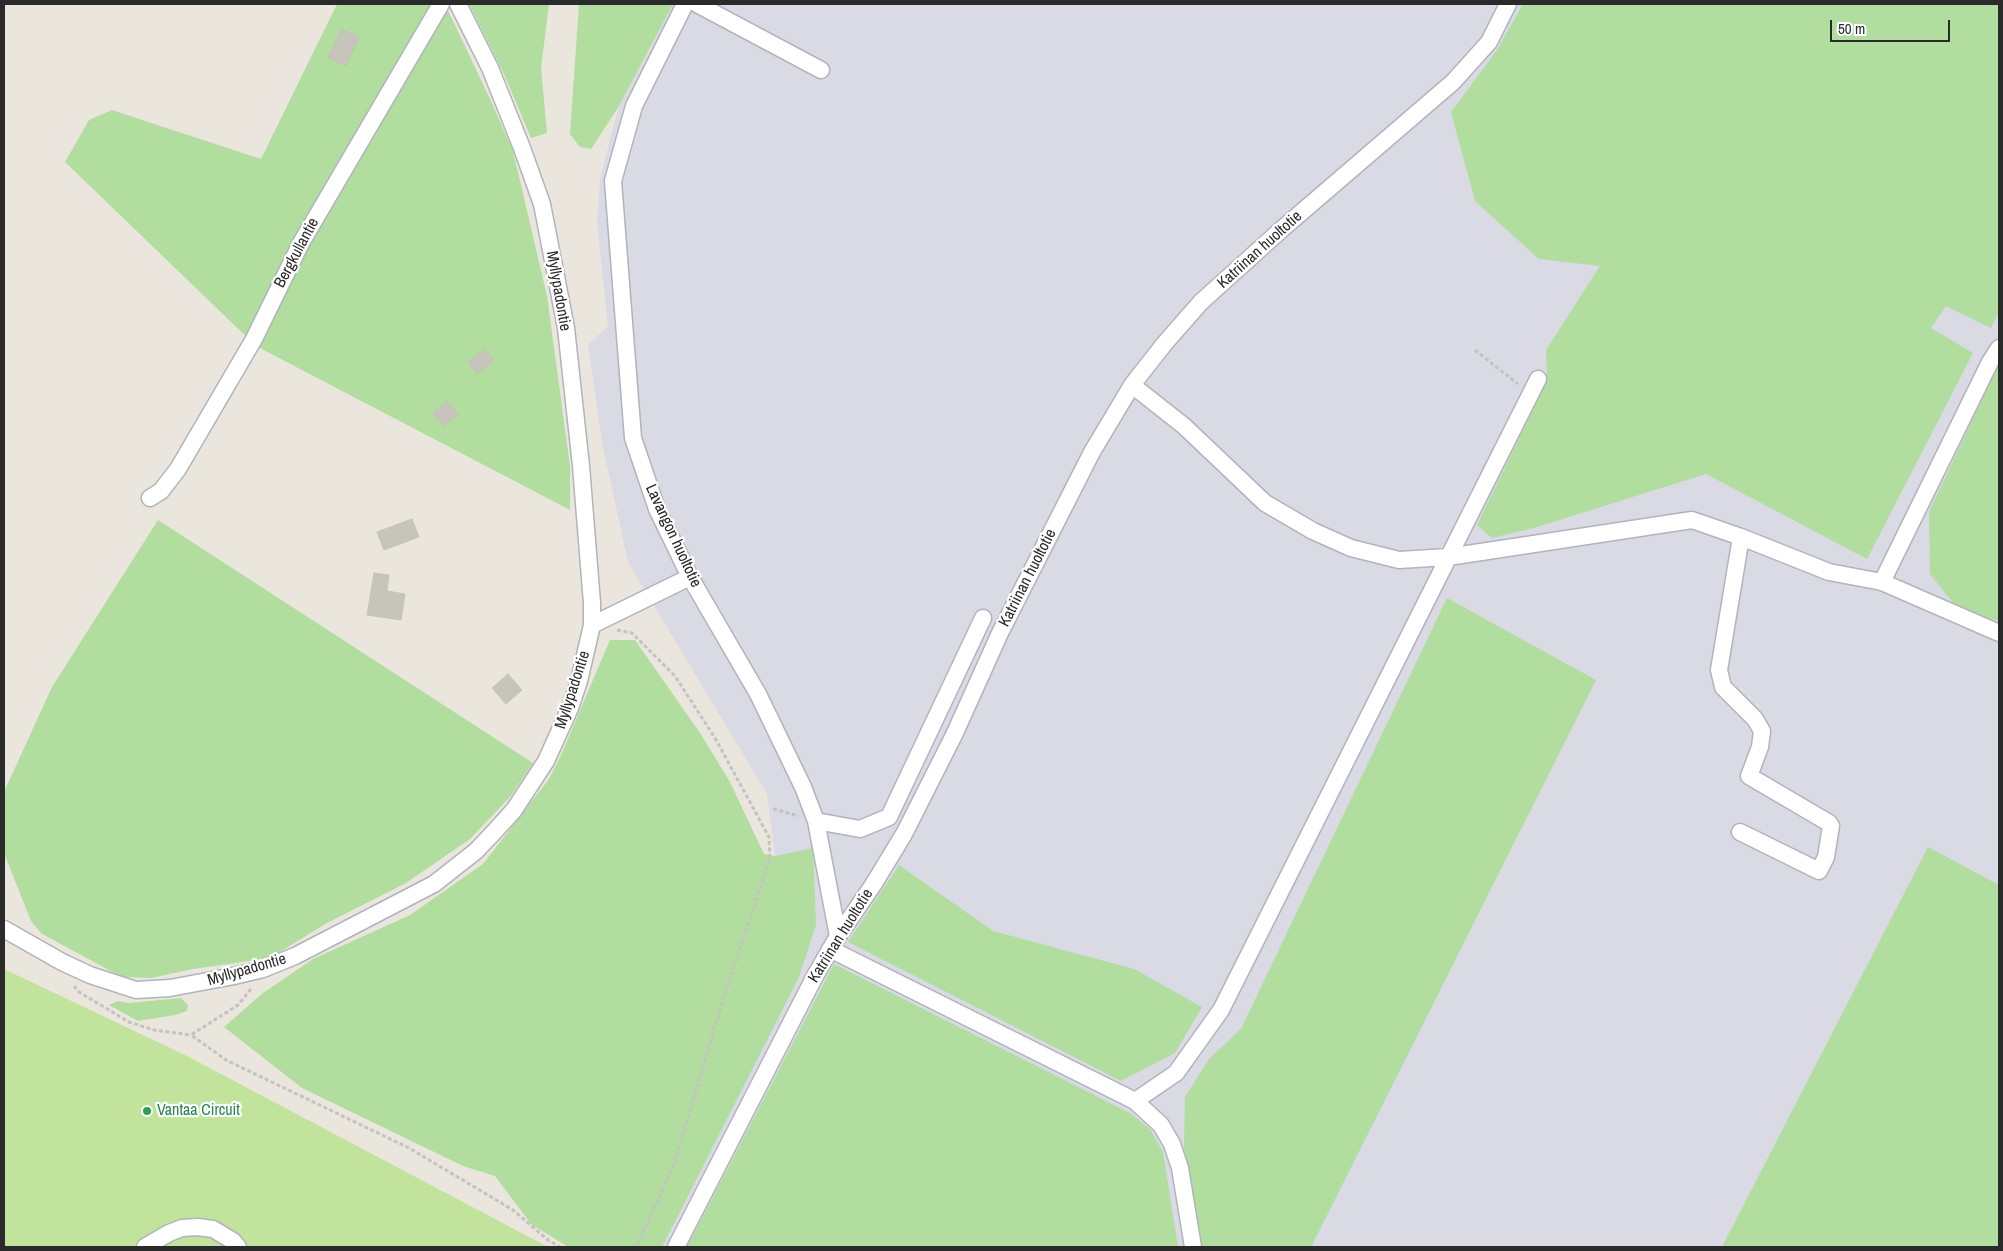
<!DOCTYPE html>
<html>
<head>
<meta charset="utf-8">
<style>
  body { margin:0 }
  #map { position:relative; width:2003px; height:1251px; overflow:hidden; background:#ebe6dd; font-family:"Archivo Narrow",sans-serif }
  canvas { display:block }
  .frame { position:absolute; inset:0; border:5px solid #2a2a2a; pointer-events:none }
  .scale { position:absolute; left:1830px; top:20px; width:120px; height:22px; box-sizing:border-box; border:2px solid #2a2a2a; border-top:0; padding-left:6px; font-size:15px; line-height:18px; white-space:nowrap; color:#2a2a2a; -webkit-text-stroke:4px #fff; paint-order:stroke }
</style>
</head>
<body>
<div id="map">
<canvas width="2003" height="1251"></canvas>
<div class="frame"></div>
<div class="scale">50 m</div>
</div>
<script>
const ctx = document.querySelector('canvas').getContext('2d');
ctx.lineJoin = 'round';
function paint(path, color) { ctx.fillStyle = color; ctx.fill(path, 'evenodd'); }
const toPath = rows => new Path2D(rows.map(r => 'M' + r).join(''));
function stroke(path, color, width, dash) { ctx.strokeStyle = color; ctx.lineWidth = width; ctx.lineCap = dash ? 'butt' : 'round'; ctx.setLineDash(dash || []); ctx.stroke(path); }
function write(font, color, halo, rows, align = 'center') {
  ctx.font = font + ' "Archivo Narrow",sans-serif'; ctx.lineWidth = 4.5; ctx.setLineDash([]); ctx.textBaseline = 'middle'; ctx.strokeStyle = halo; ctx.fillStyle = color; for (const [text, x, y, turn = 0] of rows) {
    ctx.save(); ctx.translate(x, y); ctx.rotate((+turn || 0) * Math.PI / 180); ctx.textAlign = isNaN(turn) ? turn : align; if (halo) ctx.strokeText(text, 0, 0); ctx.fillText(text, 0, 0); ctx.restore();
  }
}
const airport = toPath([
  [673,4,1999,4,1999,1247,641,1247,680,1165,775,856,767,794,628,562,602,443,588,344,608,327,597,223,600,180,611,135,619,106]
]);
const green = toPath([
  [337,4,445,4,490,99,513,151,547,296,570,466,570,510,256,346,65,162,89,120,112,110,261,159],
  [469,4,549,4,541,68,547,133,531,138,504,74],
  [579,4,673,4,619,106,591,149,580,147,570,134],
  [1523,4,1999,4,1999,312,1991,328,1946,306,1931,328,1973,353,1867,559,1706,474,1534,528,1492,538,1477,525,1547,381,1546,350,1600,266,1539,259,1475,201,1451,112,1497,50],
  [1998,366,1999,366,1999,621,1958,609,1930,574,1929,512],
  [158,520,533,763,510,797,470,839,406,883,327,923,270,958,193,969,151,978,122,977,42,934,31,921,4,853,4,792,52,687],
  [1447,598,1596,680,1311,1247,1201,1247,1184,1146,1185,1097,1209,1059,1241,1029],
  [610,640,635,640,700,733,730,782,764,854,775,856,813,848,816,925,799,977,662,1247,568,1247,531,1224,495,1176,463,1166,302,1088,224,1027,263,993,313,959,410,915,483,864,549,779,561,755],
  [1928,847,1999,885,1999,1247,1722,1247],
  [899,865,993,931,1134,969,1202,1007,1175,1053,1121,1081,848,942],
  [834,964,1130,1113,1150,1129,1163,1152,1178,1247,687,1247],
  [181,998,188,1005,187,1011,175,1015,138,1021,109,1005,118,1001,129,1003]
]);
const pitch = toPath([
  [4,969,187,1056,548,1247,4,1247]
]);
const building = toPath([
  [341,29,359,37,346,66,328,58,341,29],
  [485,349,494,360,477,374,468,362,485,349],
  [447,401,458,415,444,426,433,413,447,401],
  [412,519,419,537,384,550,377,532,412,519],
  [374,573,389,575,387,591,405,594,401,620,367,615,374,573],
  [508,674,522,690,506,704,492,688,508,674]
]);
const path = toPath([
  [1475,350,1518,384],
  [617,630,632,633,675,676,715,738,769,837,770,859,722,1003,674,1165,636,1247],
  [773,809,799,816],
  [74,986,79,992,129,1022,154,1030,191,1035],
  [251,989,238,1005,191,1035,226,1060,409,1148,513,1210,548,1240,560,1247]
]);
const minor = toPath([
  [685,4,634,106,613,181,633,438,657,509,690,577,758,694,803,787,816,821,838,936],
  [697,4,821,70],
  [1132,385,1184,426,1265,503,1313,531,1351,548,1399,560,1448,557,1692,520,1741,537],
  [150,498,161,491,178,469,254,339,301,243,441,4],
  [1882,582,1990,362,1999,348],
  [592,625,690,577],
  [816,821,860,829,889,817,983,618],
  [1740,832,1819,871,1826,857,1831,826,1829,823,1749,776,1760,747,1762,731,1755,719,1723,687,1719,670,1741,537,1829,572,1882,582,1999,633],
  [4,929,62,962,90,975,136,990,170,988,234,976,263,969,295,956,434,884,476,851,494,832,514,810,546,761,570,708,579,681,592,625,592,603,581,466,566,328,542,204,522,148,490,68,458,4],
  [830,949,1135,1101,1161,1125,1172,1144,1180,1168,1193,1247],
  [1135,1101,1176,1073,1221,1010,1538,379],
  [145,1247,169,1233,182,1228,198,1227,213,1229,233,1241,238,1247],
  [676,1247,815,976,838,936,873,885,904,834,954,735,1000,633,1092,452,1132,385,1165,343,1201,302,1282,229,1453,82,1489,42,1508,4]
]);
const markers = [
  [147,1111,5,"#2e9e5b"]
];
const streetNames = [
  ["Katriinan huoltotie",1260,250,-42],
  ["Bergkullantie",297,253,-62],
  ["Myllypadontie",558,291,80],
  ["Lavangon huoltotie",673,536,65],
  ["Katriinan huoltotie",1028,578,-63],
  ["Myllypadontie",573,690,-72],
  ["Katriinan huoltotie",841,936,-58],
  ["Myllypadontie",247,970,-16]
];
const leisureNames = [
  ["Vantaa Circuit",157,1111]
];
paint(airport, '#d9dae4');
paint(green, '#b1dd9f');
paint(pitch, '#c1e39b');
paint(building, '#c7c4bc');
stroke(building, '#c6c2b7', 1);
stroke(minor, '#b1b3bd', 19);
stroke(path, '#c3c3c3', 3, [4, 2.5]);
stroke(minor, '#fff', 16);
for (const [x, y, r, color] of markers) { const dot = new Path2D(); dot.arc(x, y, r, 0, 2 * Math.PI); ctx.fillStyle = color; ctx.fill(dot); stroke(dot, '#fff', 2); }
write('16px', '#2a2a2a', '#fff', streetNames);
write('16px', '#27864d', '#fff', leisureNames, 'left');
</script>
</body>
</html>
